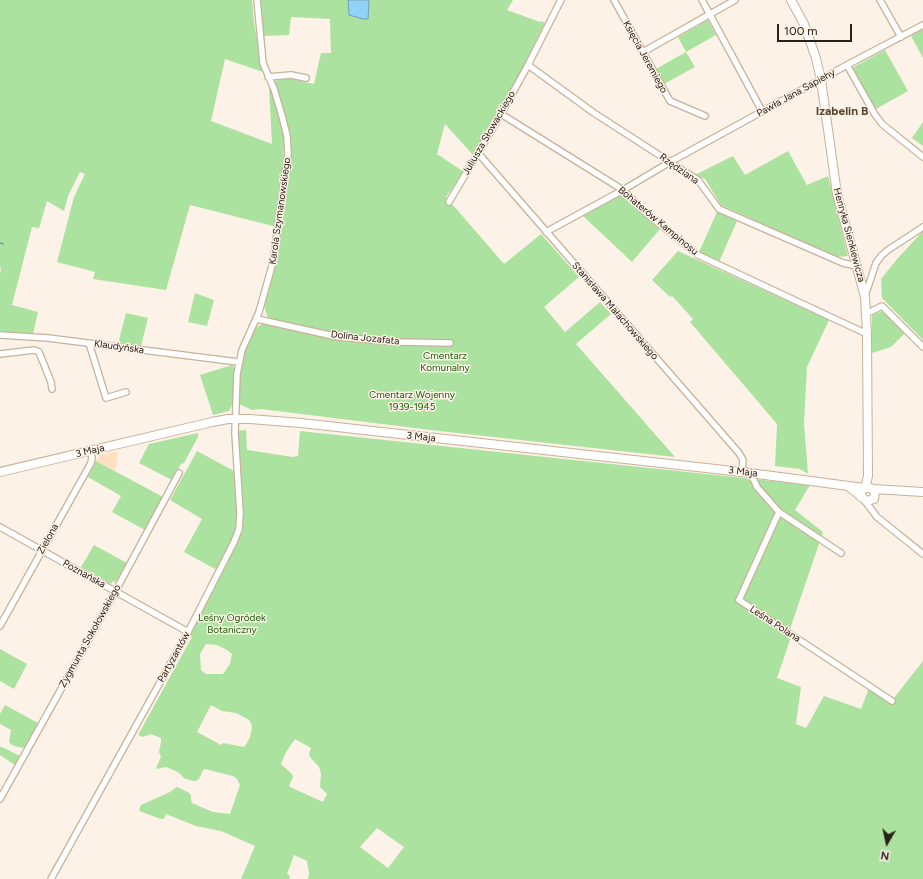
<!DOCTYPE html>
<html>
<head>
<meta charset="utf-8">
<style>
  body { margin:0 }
  #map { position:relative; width:923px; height:879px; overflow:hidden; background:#fcf2e7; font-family:Figtree,sans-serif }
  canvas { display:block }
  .north { position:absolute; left:867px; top:823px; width:40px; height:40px; -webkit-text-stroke:3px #fcf2e7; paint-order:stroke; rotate:189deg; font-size:11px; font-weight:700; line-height:16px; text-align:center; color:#292017 }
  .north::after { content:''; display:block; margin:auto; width:14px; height:18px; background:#292017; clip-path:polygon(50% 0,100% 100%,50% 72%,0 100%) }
  .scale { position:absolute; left:777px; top:24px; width:75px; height:18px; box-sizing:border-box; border:2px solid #292017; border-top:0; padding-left:5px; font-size:12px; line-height:14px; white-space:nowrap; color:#292017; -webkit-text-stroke:3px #fcf2e7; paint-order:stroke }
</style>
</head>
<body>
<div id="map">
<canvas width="923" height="879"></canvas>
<div class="north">N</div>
<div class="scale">100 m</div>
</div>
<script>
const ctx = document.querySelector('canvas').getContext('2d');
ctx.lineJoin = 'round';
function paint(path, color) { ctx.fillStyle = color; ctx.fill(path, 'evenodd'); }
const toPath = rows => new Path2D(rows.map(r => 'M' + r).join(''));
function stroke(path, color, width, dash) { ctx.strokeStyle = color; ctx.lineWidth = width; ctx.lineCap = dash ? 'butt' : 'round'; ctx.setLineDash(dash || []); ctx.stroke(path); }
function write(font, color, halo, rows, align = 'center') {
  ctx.font = font + ' Figtree,sans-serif'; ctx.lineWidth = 3; ctx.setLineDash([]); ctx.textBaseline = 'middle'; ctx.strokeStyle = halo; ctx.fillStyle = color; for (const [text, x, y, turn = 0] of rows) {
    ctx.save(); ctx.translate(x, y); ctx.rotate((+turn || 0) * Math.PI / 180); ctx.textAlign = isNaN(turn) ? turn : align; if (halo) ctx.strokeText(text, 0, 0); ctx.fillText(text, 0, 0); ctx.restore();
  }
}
const built = toPath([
  [117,451,118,452,116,471,96,461,100,455]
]);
const green = toPath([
  [0,0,252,0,254,23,263,72,225,59,211,121,272,144,269,87,272,89,284,134,283,182,275,228,273,226,190,205,166,290,93,279,95,272,57,262,74,197,85,174,80,172,68,196,64,211,47,201,39,228,32,227,12,305,38,312,33,334,0,331,0,275,1,268,0,267],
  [259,0,348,0,349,15,369,12,369,0,513,0,507,10,540,22,541,21,545,23,517,80,473,155,445,124,437,154,464,172,446,197,504,264,541,234,579,277,544,307,565,332,600,302,611,314,576,344,675,457,439,431,261,409,252,410,239,404,240,371,241,362,255,328,264,323,313,335,316,330,268,319,264,305,276,261,281,229,286,201,290,146,272,82,286,78,314,84,321,53,331,53,330,19,291,17,289,35,263,36],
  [708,20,716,35,686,52,695,67,664,84,656,69,686,52,678,37],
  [923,29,923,58,911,36],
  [885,50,908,91,876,109,852,68],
  [923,122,923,146,912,138],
  [788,151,807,185,828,176,848,256,836,257,721,205,705,179,695,175,733,156,745,175],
  [621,195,660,229,632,262,583,216],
  [717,212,737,221,719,262,699,252],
  [923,231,923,340,882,298,881,279,898,258],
  [678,251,829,320,807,367,804,423,808,474,800,469,775,466,777,424,690,322,693,319,672,296,670,297,652,280],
  [195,293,214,300,207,326,188,322],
  [883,311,905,333,891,347,872,353,872,315],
  [126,313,148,318,141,346,121,343,119,340],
  [232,365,235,369,235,397,231,407,229,411,213,415,200,375],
  [246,430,247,450,293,457,298,456,300,431,810,485,795,510,823,532,789,632,791,637,777,678,801,687,796,724,806,728,824,696,861,709,869,688,893,699,923,661,923,879,308,879,309,873,307,861,294,855,287,874,290,876,289,879,241,879,255,846,221,831,196,826,166,814,164,819,161,819,139,811,141,805,170,792,177,787,188,792,191,795,191,800,192,803,213,812,230,814,240,785,237,779,233,776,205,769,203,770,199,779,196,781,193,781,184,778,178,772,166,767,157,769,156,768,161,757,159,752,161,742,161,738,151,734,143,737,138,735,192,637,190,636,239,535,236,431],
  [206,644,217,645,227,650,232,654,230,664,223,674,206,674,201,670,200,654],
  [211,705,222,711,236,713,249,720,251,723,252,728,250,737,247,743,244,747,223,743,221,745,197,732],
  [295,739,311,748,309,754,310,757,319,767,321,773,320,787,327,794,323,802,290,787,289,785,293,777,292,774,281,764,286,752],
  [377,828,404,847,388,868,360,847],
  [198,433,198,437,184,463,181,464,172,480,139,463,149,444],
  [197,451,236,472,239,511,236,535,217,570,184,552,202,519,170,500],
  [96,461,163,497,145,530,112,512,121,496,88,477],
  [94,545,127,563,117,581,112,582,111,584,81,567],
  [0,649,27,664,14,689,0,681],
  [5,705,38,723,25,747,22,748,12,745,9,742,11,730,0,724,0,714],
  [0,747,2,747,20,756,15,765,0,755]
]);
const water = toPath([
  [348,0,369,0,368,19,363,19,349,15,348,0]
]);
const stream = toPath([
  [0,243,3,244]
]);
const street = toPath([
  [614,0,670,101,705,116],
  [702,0,762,111],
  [880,0,901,37],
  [643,52,735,0],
  [528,65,594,113,698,180,719,209,827,256,843,263,857,266],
  [847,65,874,113,882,124,923,157],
  [268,77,291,75,306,78],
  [501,114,623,190,646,213,698,255,867,334],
  [478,153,739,453,743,460,742,472],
  [449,202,501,114,528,65,561,0],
  [546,232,623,190,670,162,847,65,923,25],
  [865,296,876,263,882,255,888,250,923,227],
  [866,314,882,306,923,347],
  [257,319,338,337,398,342,450,343],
  [0,335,48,338,238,362],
  [89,343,106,398,126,392],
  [0,354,34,350,39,352,51,382,52,389],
  [752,476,757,487,779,512,841,553],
  [865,501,877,517,923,554],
  [779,512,739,600,892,701],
  [0,527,188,632],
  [0,626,91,463,92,457,90,451],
  [0,799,115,592,179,473],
  [51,879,188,632,234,542,239,529,240,513,235,433,237,374,242,350,259,312,273,262,288,154,287,136,282,116,274,89,263,63,257,0]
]);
const secondary = toPath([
  [791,0,804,24,816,58,821,80,837,194,865,297,867,334,868,476,865,488],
  [0,472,212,422,228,419,250,419,301,423,742,472,864,488],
  [849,487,867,501,874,499,875,492,871,488,865,488,861,491,861,497],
  [873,489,923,492]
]);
const streetNames = [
  ["Księcia Jeremiego",645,57,61],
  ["Pawła Jana Sapiehy",796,93,-29],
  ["Juliusza Słowackiego",489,133,-60],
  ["Rzędziana",679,169,35],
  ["Karola Szymanowskiego",280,211,-82],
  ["Bohaterów Kampinosu",658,221,40],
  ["Henryka Sienkiewicza",849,235,75],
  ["Stanisława Małachowskiego",615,311,49],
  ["Dolina Jozafata",365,338,6],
  ["Klaudyńska",119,347,8],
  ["3 Maja",421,437,6],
  ["3 Maja",90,451,-13],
  ["3 Maja",743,472,7],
  ["Zielona",48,539,-61],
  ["Poznańska",84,574,29],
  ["Leśna Polana",775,624,33],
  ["Zygmunta Sokołowskiego",90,636,-61],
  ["Partyzantów",174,657,-61]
];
const parkNames = [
  ["Cmentarz",445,356],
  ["Komunalny",445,368],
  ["Cmentarz Wojenny",412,395],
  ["1939-1945",412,407],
  ["Leśny Ogródek",232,618],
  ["Botaniczny",232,630]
];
const quarterNames = [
  ["Izabelin B",842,111]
];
paint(built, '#fee1c1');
paint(green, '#abe2a0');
paint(water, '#92d2f9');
stroke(water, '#729db5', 1);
stroke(stream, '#729db5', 1.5);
stroke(street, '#c8b198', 8);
stroke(secondary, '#c8b198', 10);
stroke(street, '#fff', 5.5);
stroke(secondary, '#fff', 8);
write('10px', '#292017', '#fcf2e7', streetNames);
write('10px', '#196105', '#fcf2e7', parkNames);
write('bold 12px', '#59452f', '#fcf2e7', quarterNames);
</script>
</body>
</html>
